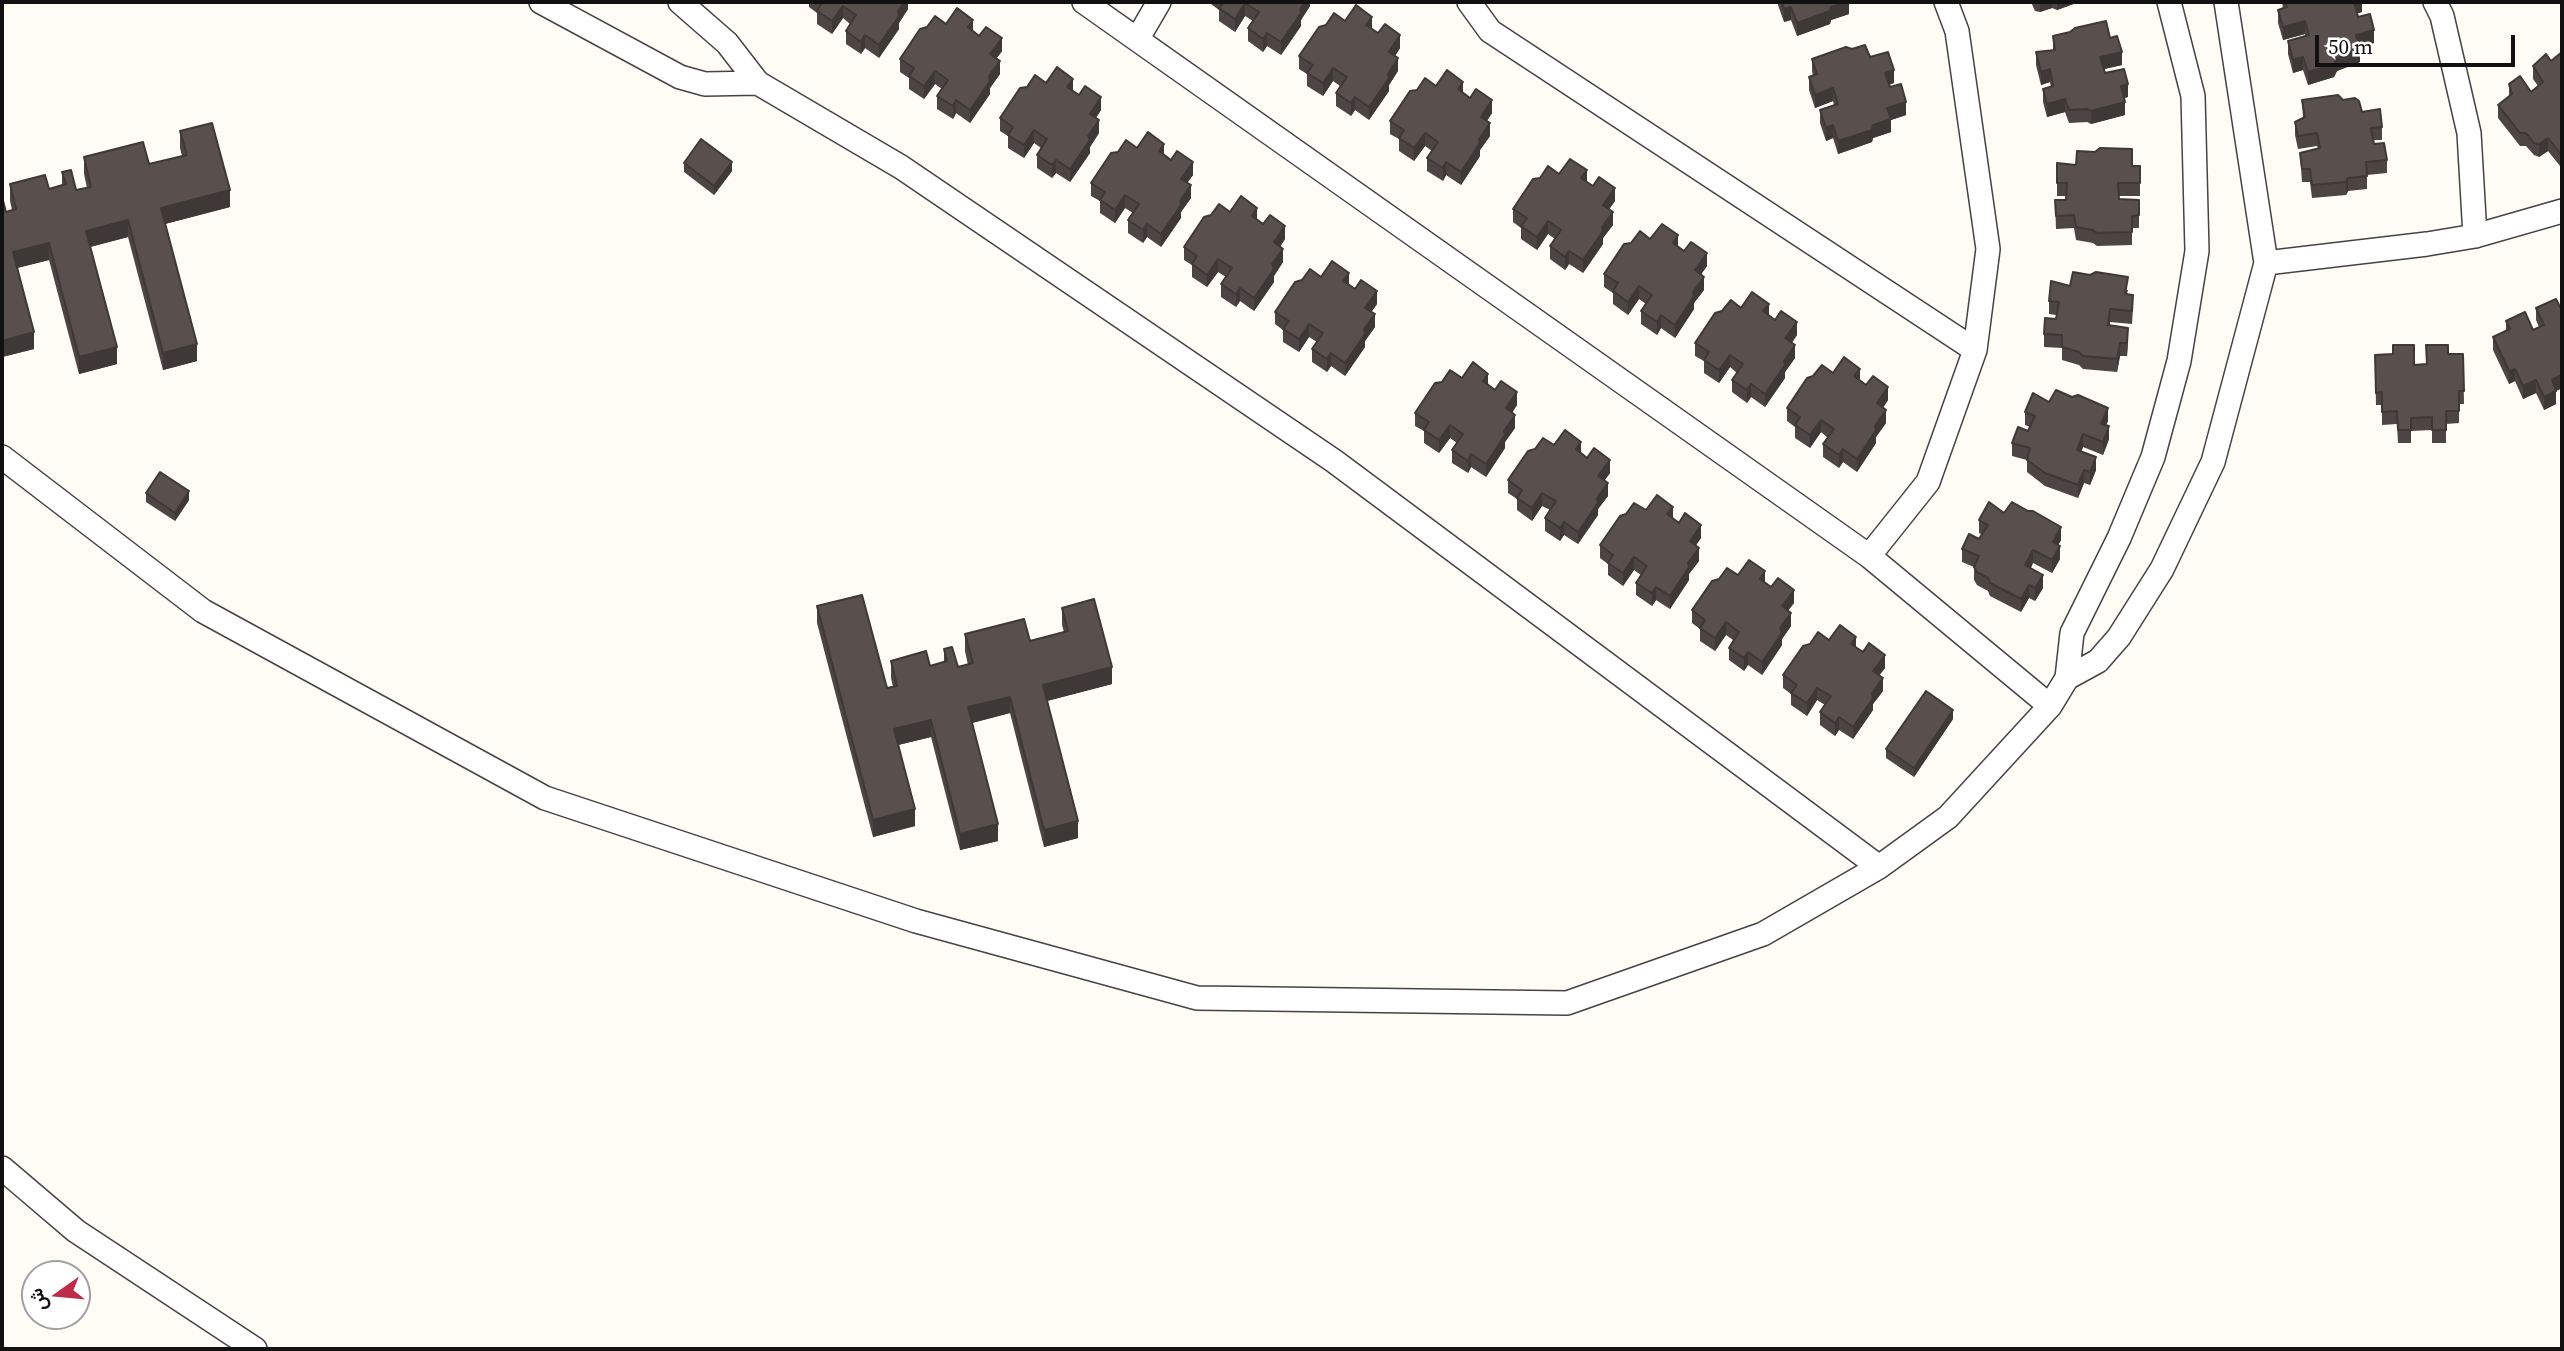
<!DOCTYPE html>
<html>
<head>
<meta charset="utf-8">
<style>
  body { margin:0 }
  #map { position:relative; width:2564px; height:1351px; overflow:hidden; background:#fffbf5; font-family:"Source Serif 4",Vazirmatn,serif }
  canvas { display:block }
  .frame { position:absolute; inset:0; border:4px solid #111; pointer-events:none }
  .north { position:absolute; left:21px; top:1260px; width:70px; height:70px; box-sizing:border-box; background:#fff; border:2px solid #a0a0a0; border-radius:50%; rotate:255deg; font-size:19px; font-weight:700; line-height:28px; text-align:center; color:#111 }
  .north::after { content:''; display:block; margin:auto; width:24px; height:32px; background:#bd2d4a; clip-path:polygon(50% 0,100% 100%,50% 72%,0 100%) }
  .scale { position:absolute; left:2315px; top:35px; width:200px; height:32px; box-sizing:border-box; border:4px solid #111; border-top:0; padding-left:9px; font-size:21px; line-height:24px; white-space:nowrap; color:#111; -webkit-text-stroke:5px #fff; paint-order:stroke }
</style>
</head>
<body>
<div id="map">
<canvas width="2564" height="1351"></canvas>
<div class="frame"></div>
<div class="north">ش</div>
<div class="scale">50 m</div>
</div>
<script>
const ctx = document.querySelector('canvas').getContext('2d');
ctx.lineJoin = 'round';
const toPath = rows => new Path2D(rows.map(r => 'M' + r).join(''));
function stroke(path, color, width, dash) { ctx.strokeStyle = color; ctx.lineWidth = width; ctx.lineCap = dash ? 'butt' : 'round'; ctx.setLineDash(dash || []); ctx.stroke(path); }
function paint(path, color) { ctx.fillStyle = color; ctx.fill(path, 'evenodd'); }
const minor = toPath([
  [541,2,680,77,705,84,758,83],
  [680,2,727,43,758,83,901,167,1334,461,1879,867],
  [1084,2,1869,556,2050,706],
  [1469,2,1490,31,1975,350],
  [2435,2,2442,16,2469,133,2475,236],
  [1138,38,1159,2],
  [2266,263,2427,244,2475,236,2562,211],
  [2,457,203,611,545,798,916,921,1197,998,1567,1003,1763,934,1879,867,1948,817,2050,706,2067,678,2098,661,2119,637,2162,569,2213,462,2266,263,2226,2],
  [1869,556,1928,482,1975,350,1988,249,1957,31,1946,2],
  [2067,678,2072,633,2119,538,2153,457,2179,361,2197,251,2193,96,2169,2],
  [2,1168,76,1231,255,1349]
]);
const wall = toPath([
  [809,2,908,2,908,9,899,23,899,29,879,58,865,48,861,54,846,44,846,31,850,24,843,18,832,34,817,24,817,13,809,7],
  [1211,2,1310,2,1310,6,1301,20,1301,26,1281,55,1267,46,1263,52,1248,41,1248,28,1253,21,1245,16,1235,32,1219,21,1219,10,1211,4],
  [1778,2,1849,2,1849,14,1831,20,1830,24,1797,36,1791,20,1784,22,1778,5],
  [2031,2,2079,2,2057,10,2052,8,2040,12,2035,11],
  [2282,2,2362,2,2362,12,2357,13,2358,17,2374,43,2359,47,2360,62,2337,71,2334,77,2308,85,2303,70,2293,73,2288,54,2288,41,2305,36,2305,34,2283,40,2278,23,2278,10,2283,9],
  [1345,21,1372,29,1400,48,1395,56,1398,71,1389,85,1389,91,1369,120,1355,110,1351,116,1336,106,1336,93,1340,86,1333,81,1323,96,1307,86,1307,74,1299,69,1299,56],
  [946,24,973,31,1002,51,996,59,1000,74,990,88,990,94,970,123,956,113,953,119,937,109,937,96,942,89,935,84,924,99,909,89,909,78,900,72,900,59],
  [2053,36,2110,38,2122,65,2104,69,2105,73,2128,97,2124,98,2125,115,2091,124,2087,122,2069,123,2065,112,2047,117,2043,102,2043,89,2051,87,2050,82,2041,85,2036,65,2036,52,2053,50],
  [2562,52,2562,164,2560,166,2548,151,2539,157,2534,155,2526,146,2520,146,2498,118,2498,105,2509,96,2509,84,2531,92,2538,86,2533,79,2533,66,2551,61],
  [1870,57,1894,83,1889,85,1906,115,1891,120,1891,132,1873,138,1872,142,1838,154,1833,138,1826,141,1820,123,1820,110,1834,105,1833,101,1815,108,1809,90,1809,77,1813,76,1812,71,1812,59],
  [1046,83,1073,91,1101,110,1096,118,1099,133,1090,147,1090,153,1070,182,1056,173,1052,178,1037,168,1037,155,1041,148,1034,143,1024,158,1008,148,1008,136,1000,131,1000,118],
  [1436,86,1463,93,1492,113,1487,121,1490,136,1480,150,1480,156,1461,185,1446,175,1443,181,1427,171,1427,158,1432,151,1425,146,1414,161,1399,151,1399,139,1390,134,1390,121],
  [2302,100,2343,100,2362,112,2382,127,2382,140,2373,140,2374,144,2387,160,2387,173,2367,175,2367,189,2348,191,2346,195,2312,198,2310,182,2302,182,2300,153,2318,148,2317,146,2298,149,2295,135,2295,122,2303,118],
  [180,131,230,207,165,224,197,361,163,370,128,237,90,247,117,364,79,374,49,260,17,268,34,349,2,357,2,197,6,212,12,210,10,201,10,184,49,189,62,185,62,172,76,190,87,188,84,174,84,157,149,164,182,156,180,148],
  [1137,148,1164,155,1193,175,1187,183,1191,198,1181,212,1181,218,1161,247,1147,237,1143,243,1128,233,1128,220,1133,213,1125,208,1115,223,1100,213,1100,201,1091,196,1091,183,1118,152],
  [684,163,732,171,714,195,684,172],
  [2057,163,2076,165,2140,166,2140,196,2119,196,2119,199,2139,200,2139,228,2132,228,2132,245,2097,246,2093,243,2076,240,2074,228,2056,229,2055,200,2066,200,2066,196,2057,196],
  [1559,174,1587,182,1615,201,1609,209,1613,225,1603,238,1603,244,1583,273,1569,264,1565,270,1550,259,1550,246,1555,239,1548,234,1537,250,1521,239,1521,228,1513,222,1513,209],
  [1230,212,1257,219,1285,239,1280,247,1283,262,1274,276,1274,282,1254,311,1240,301,1236,307,1221,297,1221,284,1226,277,1218,272,1207,287,1192,277,1192,265,1184,260,1184,247],
  [1650,239,1678,247,1707,266,1701,274,1704,290,1694,303,1694,309,1675,338,1661,328,1657,335,1641,324,1641,311,1646,304,1639,299,1628,315,1613,304,1613,293,1604,287,1604,274],
  [1321,277,1349,284,1377,304,1371,312,1375,327,1365,341,1365,347,1345,376,1331,366,1327,372,1312,362,1312,349,1317,342,1309,337,1299,352,1283,342,1283,330,1275,324,1275,312],
  [2070,286,2128,290,2127,294,2133,308,2132,324,2110,322,2110,325,2128,341,2127,356,2120,356,2117,372,2083,369,2079,365,2062,360,2062,348,2044,347,2044,334,2056,319,2056,315,2049,314,2049,301],
  [2556,299,2562,388,2556,391,2556,404,2544,410,2536,393,2523,399,2515,381,2509,384,2493,350,2493,337,2506,331,2506,321,2533,330,2539,327,2536,320,2536,308],
  [1741,308,1769,315,1797,335,1792,343,1795,358,1785,372,1785,378,1765,407,1751,397,1747,403,1732,392,1732,380,1737,373,1730,367,1719,383,1704,373,1704,361,1695,356,1695,343],
  [2448,354,2463,354,2464,404,2459,404,2459,423,2446,424,2446,443,2432,443,2432,430,2411,431,2411,443,2398,443,2397,424,2382,425,2382,405,2376,405,2375,355,2414,365,2426,364],
  [1833,373,1860,380,1888,400,1883,408,1886,423,1876,437,1876,443,1857,472,1843,462,1839,468,1823,457,1823,444,1828,438,1821,432,1810,448,1795,438,1795,427,1787,421,1787,408],
  [1462,378,1488,385,1517,405,1512,413,1515,428,1505,442,1505,448,1486,477,1471,467,1468,473,1452,463,1452,450,1457,443,1450,438,1439,453,1424,443,1424,431,1415,426,1415,413],
  [2049,402,2108,421,2106,425,2109,439,2103,455,2083,447,2081,451,2096,470,2090,485,2084,483,2078,498,2045,486,2027,472,2027,460,2012,456,2012,443,2028,431,2030,427,2025,425,2025,412],
  [1554,445,1581,453,1610,473,1604,481,1608,496,1598,509,1598,515,1578,544,1564,535,1560,541,1545,531,1545,518,1550,510,1542,506,1532,521,1517,510,1517,499,1508,493,1508,480],
  [146,493,189,500,175,521,146,502],
  [1646,510,1673,518,1701,538,1696,545,1699,561,1689,574,1689,580,1670,609,1656,600,1652,606,1636,595,1636,583,1641,575,1634,570,1623,586,1608,575,1608,564,1600,558,1600,545],
  [2004,513,2061,540,2058,545,2060,559,2052,573,2033,563,2031,568,2043,588,2035,601,2029,598,2021,612,1990,596,1988,591,1977,585,1974,580,1974,567,1962,562,1962,549,1979,539,1981,534,1979,533,1979,520],
  [1738,575,1765,583,1794,603,1788,610,1791,626,1782,639,1782,645,1762,675,1748,665,1744,671,1729,660,1729,648,1733,640,1726,635,1715,651,1700,641,1700,629,1692,623,1692,610],
  [817,606,887,688,893,687,891,678,891,661,930,666,944,662,944,649,958,667,968,665,965,651,965,634,1030,641,1064,632,1062,625,1062,608,1112,684,1047,701,1078,838,1044,847,1010,713,972,723,998,841,960,850,931,737,898,745,915,826,873,837,817,623],
  [1829,640,1856,648,1885,668,1879,675,1883,691,1873,704,1873,710,1853,739,1839,730,1835,736,1820,725,1820,712,1825,705,1817,700,1807,716,1791,705,1791,694,1783,688,1783,675],
  [1953,719,1914,777,1886,758,1886,749]
]);
const shadedWall = toPath([
  [904,2,908,2,908,9,899,23,899,29,879,58,879,45],
  [1305,2,1310,2,1310,6,1301,20,1301,26,1281,55,1281,42],
  [1845,2,1849,2,1849,14,1831,20,1830,24,1797,36,1797,23],
  [2040,2,2052,2,2052,8,2040,12],
  [2057,2,2079,2,2057,10],
  [2353,2,2362,2,2362,12,2353,15],
  [1245,3,1245,16,1235,32,1235,19],
  [843,6,843,18,832,34,832,21],
  [1791,7,1791,20,1784,22,1784,9],
  [1372,17,1372,30,1366,25],
  [973,20,973,33,968,27],
  [2305,21,2305,34,2283,40,2283,27],
  [2374,30,2374,43,2356,48,2356,35],
  [1267,33,1267,46,1263,52,1263,39],
  [865,35,865,48,861,54,861,42],
  [1400,35,1400,48,1389,65,1389,52],
  [1002,38,1002,51,990,67,990,54],
  [2360,49,2360,62,2337,71,2334,77,2308,85,2308,72],
  [2122,52,2122,65,2100,70,2100,57],
  [2303,57,2303,70,2293,73,2293,60],
  [1398,58,1398,71,1389,85,1389,91,1369,120,1369,107,1388,74],
  [1000,61,1000,74,990,88,990,94,970,123,970,110,989,76],
  [1333,68,1333,81,1323,96,1323,83],
  [2050,69,2050,82,2041,85,2041,72],
  [1894,70,1894,83,1885,86,1885,73],
  [935,71,935,84,924,99,924,86],
  [1073,79,1073,92,1067,87],
  [1463,82,1463,95,1458,89],
  [2128,84,2128,97,2121,99,2121,86],
  [1833,88,1833,101,1815,108,1815,95],
  [1101,97,1101,110,1090,126,1090,114],
  [1355,97,1355,110,1351,116,1351,103],
  [2065,99,2065,112,2047,117,2047,104],
  [956,100,956,113,953,119,953,106],
  [1492,100,1492,113,1481,129,1481,117],
  [1906,102,1906,115,1891,120,1891,132,1873,138,1872,142,1838,154,1838,141,1873,125,1887,108],
  [2125,102,2125,115,2091,124,2091,111],
  [1099,120,1099,133,1090,147,1090,153,1070,182,1070,169,1088,136],
  [1490,123,1490,136,1480,150,1480,156,1461,185,1461,172,1479,139],
  [1833,125,1833,138,1826,141,1826,128],
  [1034,130,1034,143,1024,158,1024,145],
  [1425,133,1425,146,1414,161,1414,148],
  [2548,138,2548,151,2539,157,2539,144],
  [1164,144,1164,157,1159,151],
  [2562,151,2562,164,2560,166,2560,153],
  [1056,160,1056,173,1052,178,1052,165],
  [732,162,732,171,714,195,714,186],
  [1193,162,1193,175,1181,191,1181,179],
  [1446,162,1446,175,1443,181,1443,168],
  [1587,170,1587,183,1581,178],
  [2348,178,2348,191,2346,195,2346,182],
  [1191,185,1191,198,1181,212,1181,218,1161,247,1161,234,1180,201],
  [1615,188,1615,201,1603,218,1603,205],
  [230,190,230,207,161,225,161,208],
  [1125,195,1125,208,1115,223,1115,210],
  [1257,208,1257,221,1252,216],
  [1613,212,1613,225,1603,238,1603,244,1583,273,1583,260,1602,227],
  [128,220,128,237,86,248,86,231],
  [1548,221,1548,234,1537,250,1537,237],
  [1147,224,1147,237,1143,243,1143,230],
  [1285,226,1285,239,1274,255,1274,242],
  [1678,235,1678,248,1673,243],
  [49,243,49,260,13,269,13,252],
  [1283,249,1283,262,1274,276,1274,282,1254,311,1254,298,1272,264],
  [1569,251,1569,264,1565,270,1565,257],
  [1707,253,1707,266,1695,283,1695,270],
  [1218,259,1218,272,1207,287,1207,275],
  [1349,273,1349,286,1343,281],
  [1704,277,1704,290,1694,303,1694,309,1675,338,1675,325,1693,292],
  [1639,286,1639,299,1628,315,1628,302],
  [1240,288,1240,301,1236,307,1236,294],
  [1377,291,1377,304,1365,321,1365,308],
  [1769,304,1769,317,1763,311],
  [1375,314,1375,327,1365,341,1365,347,1345,376,1345,363,1364,329],
  [1661,315,1661,328,1657,335,1657,322],
  [1797,322,1797,335,1785,351,1785,338],
  [1309,324,1309,337,1299,352,1299,339],
  [2128,328,2128,341,2127,356,2127,343],
  [34,332,34,349,2,357,2,341],
  [2120,343,2120,356,2117,372,2117,359],
  [197,344,197,361,163,370,163,353],
  [1795,345,1795,358,1785,372,1785,378,1765,407,1765,394,1784,361],
  [117,347,117,364,79,374,79,357],
  [1331,353,1331,366,1327,372,1327,359],
  [1730,355,1730,367,1719,383,1719,370],
  [1860,369,1860,382,1854,376],
  [2515,369,2515,381,2509,384,2509,371],
  [1488,374,1488,387,1483,381],
  [2562,375,2562,388,2552,393,2552,380],
  [2536,380,2536,393,2523,399,2523,386],
  [1751,384,1751,397,1747,403,1747,390],
  [1888,387,1888,400,1877,416,1877,403],
  [2556,391,2556,404,2544,410,2544,397],
  [1517,392,1517,405,1506,421,1506,408],
  [2108,408,2108,421,2101,437,2101,424],
  [1886,410,1886,423,1876,437,1876,443,1857,472,1857,459,1875,426],
  [1515,415,1515,428,1505,442,1505,448,1486,477,1486,464,1504,431],
  [1821,420,1821,432,1810,448,1810,435],
  [1450,425,1450,438,1439,453,1439,440],
  [2109,426,2109,439,2103,455,2103,442],
  [2083,434,2083,447,2077,463,2077,450],
  [1581,442,1581,455,1576,449],
  [1843,449,1843,462,1839,468,1839,455],
  [1471,454,1471,467,1468,473,1468,461],
  [2096,457,2096,470,2090,485,2090,472],
  [1610,460,1610,473,1598,489,1598,476],
  [2084,470,2084,483,2078,498,2078,485],
  [1608,483,1608,496,1598,509,1598,515,1578,544,1578,532,1597,498],
  [189,491,189,500,175,521,175,513],
  [1542,493,1542,506,1532,521,1532,508],
  [1673,507,1673,520,1667,514],
  [1564,522,1564,535,1560,541,1560,528],
  [1701,525,1701,538,1690,554,1690,541],
  [2061,527,2061,540,2053,555,2053,542],
  [2060,546,2060,559,2052,573,2052,560],
  [1699,548,1699,561,1689,574,1689,580,1670,609,1670,596,1688,563],
  [2033,550,2033,563,2025,577,2025,565],
  [1634,557,1634,570,1623,586,1623,573],
  [1765,571,1765,584,1760,579],
  [2043,575,2043,588,2035,601,2035,588],
  [2029,585,2029,598,2021,612,2021,599],
  [1656,587,1656,600,1652,606,1652,593],
  [1794,590,1794,603,1782,619,1782,606],
  [1791,613,1791,626,1782,639,1782,645,1762,675,1762,662,1780,628],
  [1726,622,1726,635,1715,651,1715,638],
  [1856,637,1856,650,1851,644],
  [1748,652,1748,665,1744,671,1744,658],
  [1885,655,1885,668,1873,684,1873,671],
  [1112,667,1112,684,1043,702,1043,685],
  [1883,678,1883,691,1873,704,1873,710,1853,739,1853,727,1872,693],
  [1817,688,1817,700,1807,716,1807,703],
  [1010,697,1010,713,968,724,968,707],
  [1953,710,1953,719,1914,777,1914,768],
  [1839,717,1839,730,1835,736,1835,723],
  [931,720,931,737,894,746,894,729],
  [915,809,915,826,873,837,873,820],
  [1078,821,1078,838,1044,847,1044,830],
  [998,824,998,841,960,850,960,834]
]);
const building = toPath([
  [820,2,904,2,898,11,899,16,879,45,865,35,861,42,846,31,856,15,843,6,832,21,817,11,822,3,820,2],
  [1224,2,1305,2,1300,9,1301,13,1281,42,1267,33,1263,39,1248,28,1259,12,1245,3,1235,19,1219,8,1224,2],
  [1782,2,1847,2,1831,7,1830,11,1797,23,1791,7,1784,9,1782,2],
  [2285,2,2354,2,2358,17,2370,14,2374,30,2356,35,2360,49,2337,58,2334,64,2308,72,2303,57,2293,60,2288,41,2309,35,2305,21,2283,27,2278,10,2287,7,2285,2],
  [1356,5,1372,17,1366,25,1378,33,1385,24,1400,35,1389,52,1398,58,1388,74,1389,78,1369,107,1355,97,1351,103,1336,93,1347,77,1333,68,1323,83,1307,73,1313,65,1299,56,1319,27,1326,25,1334,13,1345,21,1356,5],
  [957,8,973,20,968,27,979,36,986,27,1002,38,990,54,1000,61,989,76,990,81,970,110,956,100,953,106,937,96,948,80,935,71,924,86,909,76,914,68,900,59,920,29,927,27,935,16,946,24,957,8],
  [2106,21,2110,38,2117,36,2122,52,2100,57,2105,73,2124,69,2128,84,2121,86,2125,102,2091,111,2087,109,2069,110,2065,99,2047,104,2043,89,2053,86,2050,69,2041,72,2036,52,2055,50,2053,36,2070,32,2075,28,2106,21],
  [1865,45,1870,57,1888,52,1894,70,1885,73,1890,87,1901,84,1906,102,1887,108,1891,119,1873,125,1872,130,1838,141,1833,125,1826,128,1820,110,1838,104,1833,88,1815,95,1809,77,1817,74,1812,59,1846,47,1852,49,1865,45],
  [2562,52,2562,151,2560,153,2548,138,2539,144,2534,143,2526,133,2520,133,2498,105,2512,94,2509,84,2520,76,2531,92,2543,82,2533,66,2546,54,2551,61,2562,52],
  [1057,67,1073,79,1067,87,1079,95,1085,86,1101,97,1090,114,1099,120,1088,136,1090,140,1070,169,1056,160,1052,165,1037,155,1047,139,1034,130,1024,145,1008,135,1013,127,1000,118,1020,88,1027,87,1035,75,1046,83,1057,67],
  [1447,70,1463,82,1458,89,1470,98,1476,89,1492,100,1481,117,1490,123,1479,139,1480,143,1461,172,1446,162,1443,168,1427,158,1438,142,1425,133,1414,148,1399,138,1404,130,1390,121,1410,91,1417,90,1425,78,1436,86,1447,70],
  [2338,95,2343,100,2355,98,2359,101,2362,112,2380,109,2382,127,2371,128,2374,144,2384,143,2387,160,2366,162,2367,176,2348,178,2346,182,2312,185,2310,169,2302,169,2300,153,2320,148,2317,133,2298,136,2295,122,2305,117,2302,100,2338,95],
  [212,123,230,190,161,208,197,344,163,353,128,220,86,231,117,347,79,357,49,243,13,252,34,332,2,341,2,197,6,212,16,209,10,184,45,175,49,189,66,184,62,172,71,170,76,190,91,187,84,157,143,142,149,164,187,155,180,131,212,123],
  [1148,132,1164,144,1159,151,1171,160,1177,151,1193,162,1181,179,1191,185,1180,201,1181,205,1161,234,1147,224,1143,230,1128,220,1139,204,1125,195,1115,210,1100,200,1105,192,1091,183,1111,153,1118,152,1126,140,1137,148,1148,132],
  [701,139,732,162,714,186,684,163,701,139],
  [2100,148,2132,149,2132,166,2140,166,2140,183,2118,183,2119,199,2139,200,2139,215,2132,216,2132,232,2097,233,2093,230,2076,227,2074,215,2056,216,2055,200,2066,200,2067,183,2057,183,2057,163,2076,165,2077,151,2095,152,2100,148],
  [1570,159,1587,170,1581,178,1593,186,1599,177,1615,188,1603,205,1613,212,1602,227,1603,231,1583,260,1569,251,1565,257,1550,246,1561,230,1548,221,1537,237,1521,226,1527,218,1513,209,1533,179,1540,178,1548,166,1559,174,1570,159],
  [1241,196,1257,208,1252,216,1263,224,1270,215,1285,226,1274,242,1283,249,1272,264,1274,269,1254,298,1240,288,1236,294,1221,284,1232,268,1218,259,1207,275,1192,264,1197,256,1184,247,1204,217,1211,215,1219,204,1230,212,1241,196],
  [1662,224,1678,235,1673,243,1684,251,1691,242,1707,253,1695,270,1704,277,1693,292,1694,296,1675,325,1661,315,1657,322,1641,311,1652,295,1639,286,1628,302,1613,291,1618,283,1604,274,1624,244,1631,243,1640,231,1650,239,1662,224],
  [1332,261,1349,273,1343,281,1355,289,1361,280,1377,291,1365,308,1375,314,1364,329,1365,334,1345,363,1331,353,1327,359,1312,349,1323,333,1309,324,1299,339,1283,329,1289,321,1275,312,1295,282,1302,280,1310,269,1321,277,1332,261],
  [2073,272,2090,275,2096,272,2128,277,2125,294,2133,295,2132,311,2110,309,2108,325,2128,328,2127,343,2120,343,2117,359,2083,356,2079,352,2062,347,2062,335,2044,334,2045,318,2056,319,2059,302,2049,301,2051,281,2070,286,2073,272],
  [1752,292,1769,304,1763,311,1775,320,1781,311,1797,322,1785,338,1795,345,1784,361,1785,365,1765,394,1751,384,1747,390,1732,380,1743,364,1730,355,1719,370,1704,360,1709,352,1695,343,1715,313,1722,311,1731,300,1741,308,1752,292],
  [2556,299,2560,307,2562,306,2562,375,2552,380,2556,391,2544,397,2536,380,2523,386,2515,369,2509,371,2493,337,2510,329,2506,321,2525,312,2533,330,2544,325,2536,308,2556,299],
  [2393,345,2414,345,2414,365,2427,364,2426,345,2448,345,2448,354,2463,354,2464,391,2459,391,2459,411,2446,411,2446,430,2432,430,2432,417,2411,418,2411,430,2398,430,2397,411,2382,412,2382,392,2376,393,2375,355,2393,354,2393,345],
  [1844,357,1860,369,1854,376,1866,385,1873,376,1888,387,1877,403,1886,410,1875,426,1876,430,1857,459,1843,449,1839,455,1823,444,1834,429,1821,420,1810,435,1795,425,1800,417,1787,408,1807,378,1813,376,1822,365,1833,373,1844,357],
  [1473,362,1488,374,1483,381,1495,390,1501,381,1517,392,1506,408,1515,415,1504,431,1505,435,1486,464,1471,454,1468,461,1452,450,1463,434,1450,425,1439,440,1424,430,1429,422,1415,413,1435,383,1442,382,1450,370,1462,378,1473,362],
  [2056,390,2072,397,2078,395,2108,408,2101,424,2109,426,2103,442,2083,434,2077,450,2096,457,2090,472,2084,470,2078,485,2045,473,2027,460,2030,448,2012,443,2018,427,2028,431,2035,416,2025,412,2033,393,2049,402,2056,390],
  [1565,430,1581,442,1576,449,1587,458,1594,448,1610,460,1598,476,1608,483,1597,498,1598,503,1578,532,1564,522,1560,528,1545,518,1556,501,1542,493,1532,508,1517,498,1522,490,1508,480,1528,451,1535,449,1543,438,1554,445,1565,430],
  [160,472,189,491,175,513,146,493,160,472],
  [1657,495,1673,507,1667,514,1679,523,1685,513,1701,525,1690,541,1699,548,1688,563,1689,567,1670,596,1656,587,1652,593,1636,583,1647,566,1634,557,1623,573,1608,563,1613,555,1600,545,1620,516,1626,514,1634,503,1646,510,1657,495],
  [1989,502,2004,513,2012,502,2028,511,2033,511,2061,527,2053,542,2060,546,2052,560,2033,550,2025,565,2043,575,2035,588,2029,585,2021,599,1990,583,1988,578,1977,572,1974,567,1979,556,1962,549,1969,534,1979,539,1988,525,1979,520,1989,502],
  [1749,560,1765,571,1760,579,1771,587,1778,578,1794,590,1782,606,1791,613,1780,628,1782,633,1762,662,1748,652,1744,658,1729,648,1739,632,1726,622,1715,638,1700,628,1705,620,1692,610,1712,581,1719,579,1727,568,1738,575,1749,560],
  [862,595,887,688,897,686,891,661,926,651,930,666,947,661,944,649,952,647,958,667,973,663,965,634,1024,619,1030,641,1068,631,1062,608,1094,599,1112,667,1043,685,1078,821,1044,830,1010,697,968,707,998,824,960,834,931,720,894,729,915,809,873,820,817,606,862,595],
  [1840,625,1856,637,1851,644,1863,652,1869,643,1885,655,1873,671,1883,678,1872,693,1873,698,1853,727,1839,717,1835,723,1820,712,1831,696,1817,688,1807,703,1791,693,1797,685,1783,675,1803,646,1810,644,1818,632,1829,640,1840,625],
  [1926,691,1953,710,1914,768,1886,749,1926,691]
]);
stroke(minor, '#444', 26);
stroke(minor, '#fff', 23);
paint(wall, '#4d4543');
paint(shadedWall, '#3e3837');
paint(building, '#59504e');
stroke(building, '#3e3837', 2);
</script>
</body>
</html>
